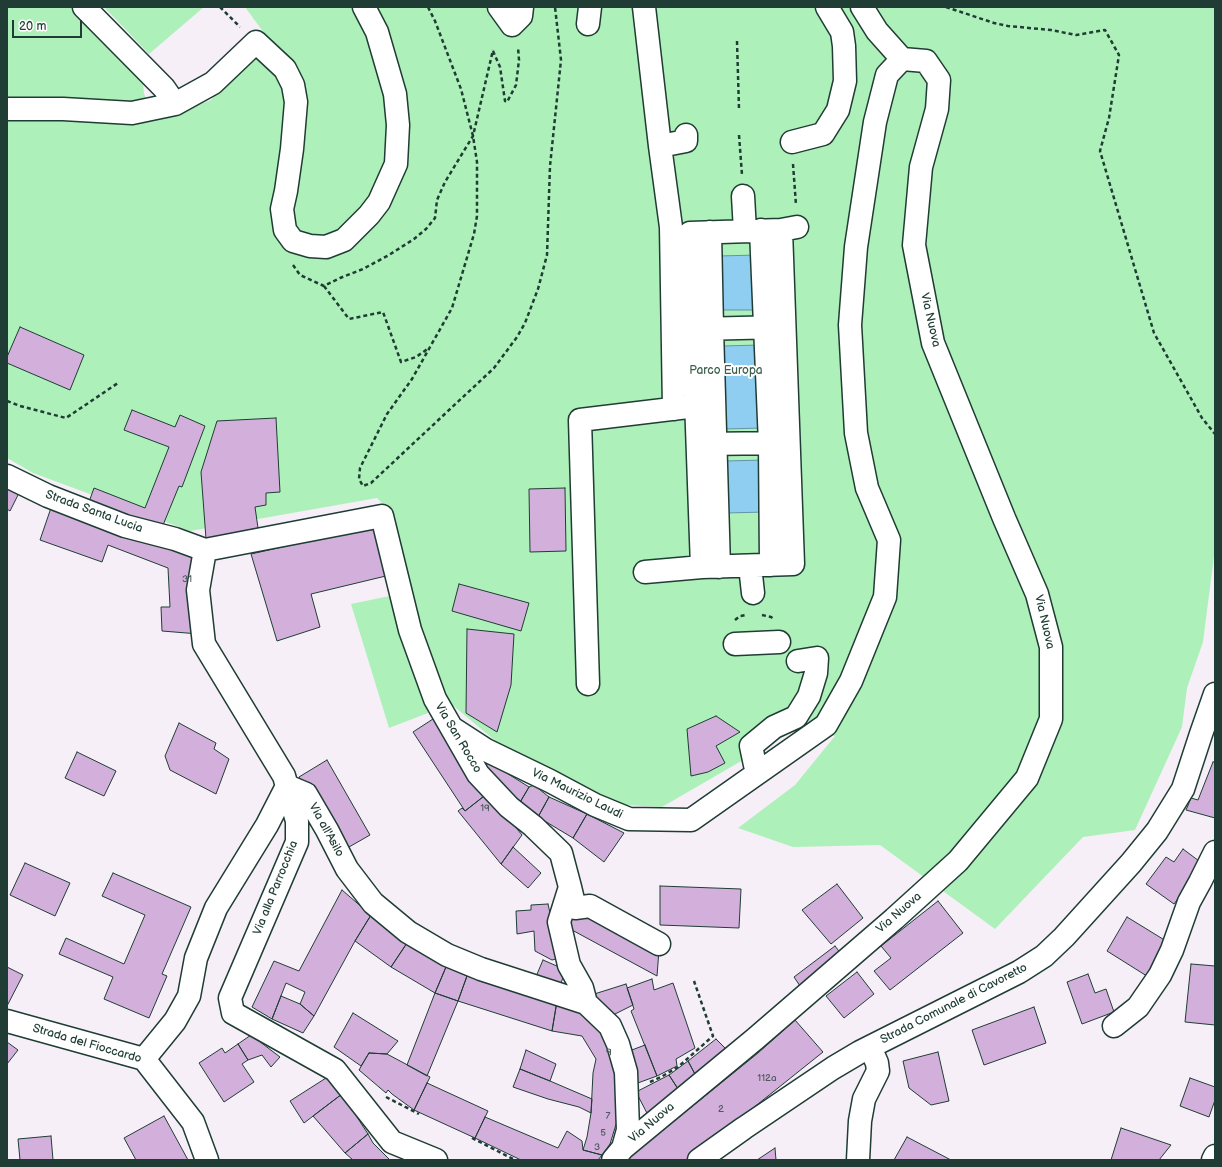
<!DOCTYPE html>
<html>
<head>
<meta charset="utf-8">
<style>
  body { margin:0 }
  #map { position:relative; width:1222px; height:1167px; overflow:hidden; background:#f6eff8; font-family:"Balsamiq Sans",sans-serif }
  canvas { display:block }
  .frame { position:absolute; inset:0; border:8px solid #1f3d34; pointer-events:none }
  .scale { position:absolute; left:12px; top:20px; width:70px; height:18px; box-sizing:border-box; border:2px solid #1f3d34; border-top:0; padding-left:5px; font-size:12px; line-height:14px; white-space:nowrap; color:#1f3d34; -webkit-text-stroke:3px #fff; paint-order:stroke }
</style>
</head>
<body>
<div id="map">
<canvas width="1222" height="1167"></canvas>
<div class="frame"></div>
<div class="scale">20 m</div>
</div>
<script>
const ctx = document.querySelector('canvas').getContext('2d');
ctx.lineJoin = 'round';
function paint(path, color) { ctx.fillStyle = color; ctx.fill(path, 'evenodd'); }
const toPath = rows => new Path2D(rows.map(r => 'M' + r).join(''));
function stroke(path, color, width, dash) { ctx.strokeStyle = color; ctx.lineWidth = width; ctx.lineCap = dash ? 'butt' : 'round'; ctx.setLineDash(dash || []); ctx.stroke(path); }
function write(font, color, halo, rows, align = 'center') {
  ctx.font = font + ' "Balsamiq Sans",sans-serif'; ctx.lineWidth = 4; ctx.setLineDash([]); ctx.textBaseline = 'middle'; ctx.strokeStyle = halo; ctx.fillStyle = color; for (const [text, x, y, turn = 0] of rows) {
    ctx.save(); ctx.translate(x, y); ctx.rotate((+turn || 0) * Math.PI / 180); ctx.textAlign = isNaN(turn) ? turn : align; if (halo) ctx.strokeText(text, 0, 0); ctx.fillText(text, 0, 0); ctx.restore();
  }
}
const green = toPath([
  [7,7,76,7,130,62,143,83,144,93,151,116,175,114,211,100,264,33,245,7,1215,7,1215,548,1203,642,1187,688,1182,727,1135,830,1083,837,995,929,880,845,793,847,738,828,795,785,835,736,800,727,662,807,608,804,498,743,438,693,390,511,377,498,190,531,33,473,7,458],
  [104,7,204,7,149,54],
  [399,594,428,713,389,728,351,604]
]);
const water = toPath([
  [758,255,759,310,719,310,718,256,758,255],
  [760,345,762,428,725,429,723,346,760,345],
  [764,460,765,512,726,513,725,461,764,460]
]);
const building = toPath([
  [20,327,84,355,70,390,7,363,7,357,20,327],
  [132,410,175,427,180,415,205,426,182,487,179,486,161,530,89,502,94,488,145,508,169,447,124,430,132,410],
  [276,418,280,492,266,493,266,505,255,507,258,528,206,539,201,472,217,421,276,418],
  [7,484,20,491,10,511,7,509,7,484],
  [565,488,566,551,530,552,529,489,565,488],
  [53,502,192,548,199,634,162,631,161,607,170,607,168,568,108,545,102,562,40,540,53,502],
  [379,525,390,575,311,594,320,627,277,641,251,554,379,525],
  [459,584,529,603,521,631,452,611,459,584],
  [467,629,514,634,511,685,497,732,466,713,467,629],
  [716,716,740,732,716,746,725,763,708,772,691,776,687,729,716,716],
  [436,717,488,793,465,811,413,732,436,717],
  [179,723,216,743,214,749,229,759,216,794,170,770,165,756,179,723],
  [77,752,116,771,104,796,65,778,77,752],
  [327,760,370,835,342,851,299,777,327,760],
  [489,762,529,787,519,804,479,772,489,762],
  [1213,762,1215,762,1215,818,1186,810,1191,798,1198,800,1213,762],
  [534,785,549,797,538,817,519,804,529,787,534,785],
  [488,793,522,835,501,864,458,811,462,808,465,811,488,793],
  [549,797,587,814,573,838,538,817,549,797],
  [587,814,624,833,604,862,573,838,587,814],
  [513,847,541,873,528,888,501,864,513,847],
  [1183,849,1203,864,1174,904,1146,884,1166,857,1174,862,1183,849],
  [25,863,70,883,55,916,10,895,25,863],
  [113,873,191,907,162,974,167,976,149,1018,104,999,113,977,59,954,66,938,124,964,145,915,102,896,113,873],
  [837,884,863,918,831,944,802,910,837,884],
  [660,886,741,889,739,928,660,925,660,886],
  [342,890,371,915,355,941,314,1016,300,1004,305,992,286,983,272,1019,252,1007,274,961,299,971,342,890],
  [938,901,963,933,890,990,874,971,891,958,881,946,938,901],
  [548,904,560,958,552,960,535,951,534,931,517,934,516,911,531,910,531,905,548,904],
  [589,911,659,950,657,976,572,930,569,918,589,911],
  [371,915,407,943,391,967,355,941,371,915],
  [1127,917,1171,944,1150,978,1107,951,1127,917],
  [407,943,446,967,435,993,391,967,407,943],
  [835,946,842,955,800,986,794,977,835,946],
  [543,960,566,970,559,988,535,979,543,960],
  [1191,964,1215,966,1215,1025,1185,1022,1191,964],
  [7,967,23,975,7,1006,7,967],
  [446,967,467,976,458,1001,435,993,446,967],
  [857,972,874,994,844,1018,826,996,857,972],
  [1088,974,1095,993,1106,989,1114,1012,1082,1024,1067,982,1088,974],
  [467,976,557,1001,552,1031,458,1001,467,976],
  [652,979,654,990,673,983,695,1048,676,1059,677,1066,657,1076,631,1011,634,1009,627,988,652,979],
  [626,984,633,1005,607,1018,588,996,626,984],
  [435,993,458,1001,427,1076,407,1065,435,993],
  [281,996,300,1004,314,1016,303,1033,272,1019,281,996],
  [557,1001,587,1012,615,1045,622,1105,610,1144,602,1155,583,1150,587,1137,591,1113,593,1073,596,1059,582,1036,552,1031,557,1001],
  [1034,1007,1046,1043,984,1065,972,1030,1034,1007],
  [353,1013,398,1041,387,1054,369,1053,361,1066,334,1047,353,1013],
  [795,1020,823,1052,688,1160,626,1160,758,1053,795,1020],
  [251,1035,280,1057,271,1067,262,1055,248,1060,238,1044,251,1035],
  [716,1039,728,1051,696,1076,688,1061,716,1039],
  [7,1042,18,1050,7,1064,7,1042],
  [238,1044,248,1060,242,1064,254,1082,224,1102,199,1063,222,1048,225,1053,238,1044],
  [645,1045,657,1076,635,1084,624,1053,645,1045],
  [526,1050,556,1064,550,1081,520,1069,526,1050],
  [938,1052,949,1101,931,1105,909,1088,903,1061,938,1052],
  [369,1053,387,1054,430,1077,414,1110,392,1094,388,1090,386,1093,359,1070,369,1053],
  [688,1061,696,1076,680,1092,669,1075,688,1061],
  [520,1069,550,1081,592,1099,591,1113,579,1107,548,1099,513,1087,520,1069],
  [669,1075,680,1092,649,1117,636,1092,669,1075],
  [326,1078,342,1094,304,1123,290,1101,326,1078],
  [1190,1078,1215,1087,1215,1100,1209,1117,1180,1106,1190,1078],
  [427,1083,488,1111,475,1138,414,1110,427,1083],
  [342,1094,368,1134,345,1153,313,1116,342,1094],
  [164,1116,188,1160,136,1160,124,1138,164,1116],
  [485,1117,558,1148,567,1131,582,1141,583,1150,602,1155,598,1160,521,1160,475,1138,485,1117],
  [1121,1128,1171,1145,1159,1160,1111,1160,1121,1128],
  [368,1134,373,1143,390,1160,353,1160,345,1153,368,1134],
  [51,1136,53,1160,20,1160,18,1139,51,1136],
  [907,1137,951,1160,894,1160,907,1137],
  [775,1148,776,1160,757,1160,775,1148]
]);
const path = toPath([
  [220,7,240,27],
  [428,7,435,21,461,89,473,136,477,162,477,216,474,234,452,308,412,379,387,414,360,468,359,479,363,486,371,483,494,368,517,337,525,323,538,289,547,255,550,166,561,60,555,7],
  [736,7,736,8],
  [946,7,994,23,1008,26,1051,30,1076,35,1105,30,1119,55,1109,118,1100,151,1154,333,1202,418,1215,434],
  [737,41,739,109],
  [493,51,500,67,505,101,507,102,516,85,519,60,518,47],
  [739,135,742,175],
  [793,164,796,205],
  [293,265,300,275,324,286,340,278,363,269,389,255,414,239,426,229,435,218,437,200,445,182,473,136,493,50],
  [324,286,349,319,383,312,401,362,416,357,429,348],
  [7,401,20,406,66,418,118,383],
  [762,615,771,617,774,619],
  [735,620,740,616,747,615],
  [650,1082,661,1077,678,1067,713,1036,694,981],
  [386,1097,419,1114],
  [472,1138,515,1160]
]);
const minor = toPath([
  [84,7,164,88,175,104],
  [499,7,512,25,521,16,522,7],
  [644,7,660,146,671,227,674,409],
  [862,7,877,31,902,59],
  [588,24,590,7],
  [7,109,63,109,132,113,175,104,213,83,256,42,285,69,293,85,296,102,292,149,286,191,282,209,285,230,293,241,310,246,326,247,344,240,369,215,379,202,396,164,398,125,395,94,377,32,364,7],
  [792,142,823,134,838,110,845,81,844,46,842,32,827,7],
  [660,146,686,141,686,135],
  [743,196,745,231],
  [761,230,770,444,771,565],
  [710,232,712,329,719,567],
  [698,329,781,327],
  [702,444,784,443],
  [7,476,48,496,125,526,175,539,205,550],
  [205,550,382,516,410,630,435,699,478,774,509,807,533,826,561,853,570,887,559,922,569,965,582,988,586,1003,610,1026,618,1044,626,1072,628,1130,623,1148,613,1160],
  [205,550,198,590,204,644,284,776,297,821,297,842,230,998,233,1013,335,1070,392,1142,436,1160],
  [750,566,753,593],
  [702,567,793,564,781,230],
  [645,572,702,567,690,233,781,230,797,227],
  [735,644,779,642],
  [588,684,580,420,688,407],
  [452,728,486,750,550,781,595,805,629,819,691,820,826,725,851,681,885,597,889,540,867,488,856,433,850,325,856,247,875,122,887,75,902,59],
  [755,765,751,746,774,727,796,717,809,696,816,673,817,658,798,661],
  [570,887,575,908,590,906,659,944],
  [7,1021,144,1059,193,1122,207,1160],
  [1114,1026,1138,1007,1160,975,1172,950,1189,902,1200,882,1215,852],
  [144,1059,175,1021,189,996,196,958,216,908,267,825,287,786,306,794,327,830,347,869,373,903,408,932,447,955,481,969,586,1003],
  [623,1148,755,1039,894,919,958,861,1027,778,1051,719,1051,647,1037,594,1004,518,933,343,914,245,921,167,937,109,939,80,926,61,902,59],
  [699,1160,744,1128,833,1068,860,1052,1019,972,1044,956,1064,937,1131,863,1157,831,1183,789,1201,734,1215,694],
  [858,1160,860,1121,864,1099,878,1071,877,1063,870,1047],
  [1213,1160,1215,1156]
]);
const numberNames = [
  ["31",187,579],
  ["19",485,808],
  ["9",609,1052],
  ["112a",767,1078],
  ["2",721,1109],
  ["7",608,1116],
  ["5",603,1133],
  ["3",597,1147]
];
const streetNames = [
  ["Via Nuova",930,320,77],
  ["Strada Santa Lucia",94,512,20],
  ["Via Nuova",1044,622,77],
  ["Via San Rocco",458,738,59],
  ["Via Maurizio Laudi",577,794,26],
  ["Via all'Asilo",326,830,61],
  ["Via alla Parrocchia",276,888,-68],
  ["Via Nuova",899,913,-41],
  ["Strada Comunale di Cavoretto",954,1004,-27],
  ["Strada del Fioccardo",87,1044,16],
  ["Via Nuova",652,1123,-40]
];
const parkNames = [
  ["Parco Europa",726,371]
];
paint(green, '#aef0b9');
paint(water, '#90cef1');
stroke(water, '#6394a5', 1);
paint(building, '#d2b0db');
stroke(building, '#1f3d34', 1);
stroke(minor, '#1f3d34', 25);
stroke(path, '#1f3d34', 2.5, [4, 3]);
stroke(minor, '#fff', 22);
write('10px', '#4c5a5e', null, numberNames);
write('12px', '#1f3d34', '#fff', streetNames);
write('12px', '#3c614f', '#fff', parkNames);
</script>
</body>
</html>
